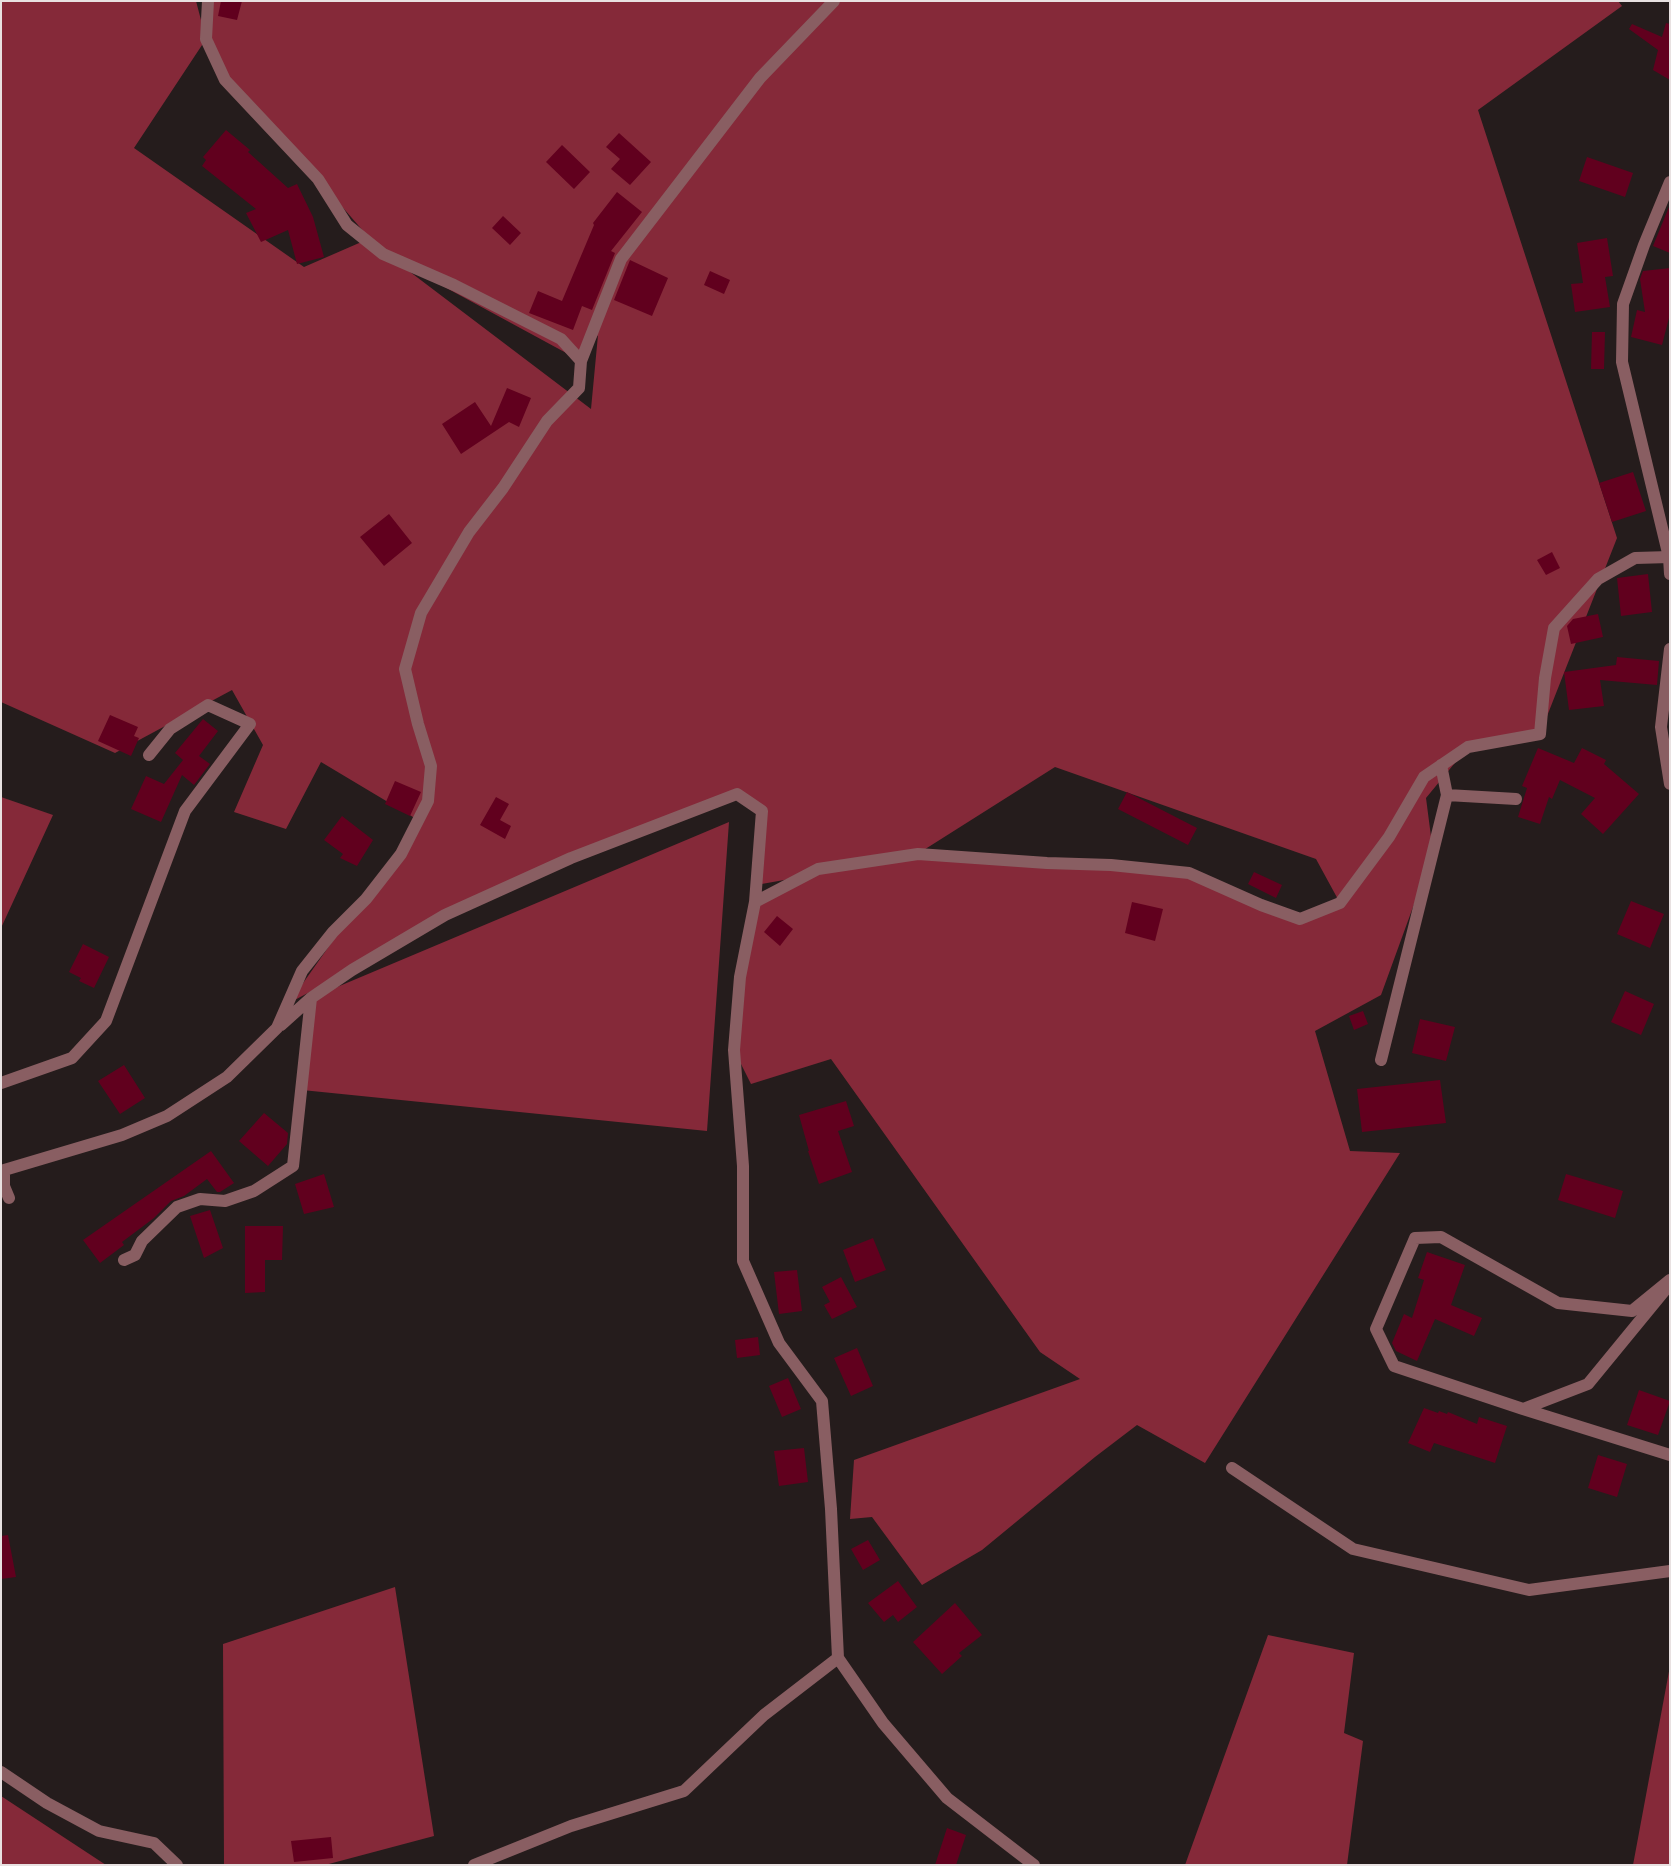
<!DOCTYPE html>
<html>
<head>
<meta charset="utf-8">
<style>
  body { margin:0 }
  #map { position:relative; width:1671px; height:1866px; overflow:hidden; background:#251c1c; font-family:Quicksand,sans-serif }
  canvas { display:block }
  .frame { position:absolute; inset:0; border:2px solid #e8e1e1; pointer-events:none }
</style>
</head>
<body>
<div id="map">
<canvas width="1671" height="1866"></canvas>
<div class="frame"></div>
</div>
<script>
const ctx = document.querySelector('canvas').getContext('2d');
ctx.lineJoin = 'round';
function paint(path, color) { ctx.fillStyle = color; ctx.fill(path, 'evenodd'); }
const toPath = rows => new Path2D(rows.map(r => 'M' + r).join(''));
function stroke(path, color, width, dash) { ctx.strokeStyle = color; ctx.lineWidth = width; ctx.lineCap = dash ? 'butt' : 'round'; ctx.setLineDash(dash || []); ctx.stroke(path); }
const forest = toPath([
  [1,1,196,1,206,39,134,148,304,267,366,240,378,248,218,64,203,1,1618,1,1622,6,1478,110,1617,538,1540,734,1468,747,1426,798,1433,852,1381,995,1315,1031,1350,1151,1400,1153,1205,1463,1137,1425,1095,1457,982,1550,922,1585,872,1517,850,1519,854,1460,1080,1379,1040,1352,831,1059,751,1084,734,1050,755,902,801,877,756,885,762,811,737,794,519,881,289,1003,418,820,321,762,286,829,234,812,263,745,232,690,115,753,1,702],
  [393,259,581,361,598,335,591,409],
  [1055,767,1316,859,1340,903,1300,919,1189,873,919,853],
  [1,797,53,815,1,928],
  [729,822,707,1131,302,1090,311,998],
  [395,1587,434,1836,325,1865,224,1865,223,1644],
  [1268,1635,1354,1653,1344,1733,1363,1741,1347,1865,1185,1865],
  [1670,1666,1670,1865,1633,1865],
  [1,1796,106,1865,1,1865]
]);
const building = toPath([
  [221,1,242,1,237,20,218,16],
  [1666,23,1670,24,1670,80,1653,70,1658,50,1629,29,1632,24,1662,37],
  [226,130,250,150,248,152,288,188,297,184,313,217,324,257,297,264,288,230,261,242,246,213,256,209,202,166,206,160,203,157],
  [619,133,651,162,630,185,611,169,620,159,606,147],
  [562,145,590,172,574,189,546,162],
  [1587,157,1633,173,1625,197,1579,181],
  [617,192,642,212,611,251,615,253,592,310,582,306,573,330,529,313,538,291,562,301,594,225,593,223],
  [1669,207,1670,207,1670,253,1653,246],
  [503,216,521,233,510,245,492,228],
  [1607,238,1613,276,1605,277,1610,307,1575,312,1571,284,1583,283,1577,243],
  [630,260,668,278,652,316,614,300],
  [1670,268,1670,314,1662,345,1631,337,1637,310,1645,312,1640,279,1643,271],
  [710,271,730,280,724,294,704,285],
  [1592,332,1605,332,1604,369,1591,369],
  [507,388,531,398,519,427,509,422,461,454,442,424,475,402,491,426],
  [1633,472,1646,511,1612,522,1599,483],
  [389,514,412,543,384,566,360,537],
  [1552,552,1560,568,1546,575,1537,560],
  [1648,574,1652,612,1621,616,1617,578],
  [1598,614,1603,637,1571,644,1567,626,1573,619],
  [1617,657,1659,661,1657,685,1600,680,1604,706,1569,710,1564,672,1616,665],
  [110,715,138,727,134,736,139,738,131,756,98,741],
  [203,719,218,731,199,756,210,764,194,785,182,775,161,822,131,809,146,776,164,784,183,760,175,753],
  [1538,748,1574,763,1582,748,1606,760,1604,764,1639,794,1603,834,1581,814,1595,798,1560,780,1552,799,1549,797,1540,824,1518,817,1527,788,1522,786],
  [395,781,421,792,410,816,385,804],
  [1127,792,1197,828,1188,845,1118,809],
  [496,797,509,804,500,820,511,826,505,839,480,825],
  [342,816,373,840,357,866,340,858,343,854,324,840],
  [1254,872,1282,885,1276,898,1248,884],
  [1631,901,1664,914,1650,948,1617,934],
  [1132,902,1163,909,1155,941,1125,933],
  [777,916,793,929,780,946,764,932],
  [83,944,109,957,94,988,79,981,81,978,69,972],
  [1625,991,1654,1004,1641,1035,1611,1022],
  [1363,1011,1368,1024,1354,1030,1349,1016],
  [1420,1019,1455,1027,1446,1061,1412,1053],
  [124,1065,145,1098,120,1114,98,1081],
  [1440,1080,1446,1123,1362,1132,1357,1089],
  [846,1101,854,1126,838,1131,852,1172,819,1184,808,1151,809,1151,799,1115],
  [264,1113,288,1133,287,1144,268,1166,239,1141],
  [211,1151,234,1183,220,1192,217,1192,207,1179,184,1196,171,1201,154,1218,122,1242,124,1245,100,1263,83,1240],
  [324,1174,334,1207,304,1214,295,1184],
  [1566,1174,1623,1191,1615,1218,1558,1200],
  [210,1210,223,1248,204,1258,190,1216],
  [245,1226,283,1226,282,1260,265,1260,265,1292,245,1293],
  [873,1238,886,1270,855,1282,843,1250],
  [1427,1252,1465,1265,1451,1305,1482,1318,1474,1336,1435,1319,1417,1361,1396,1351,1392,1343,1404,1314,1412,1318,1424,1280,1418,1278],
  [797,1270,802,1311,779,1314,774,1272],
  [841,1277,857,1307,832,1319,824,1305,830,1302,822,1287],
  [758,1337,760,1355,737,1358,735,1340],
  [857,1348,873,1386,851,1396,834,1358],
  [788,1378,801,1409,782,1417,769,1386],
  [1639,1390,1670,1401,1658,1435,1627,1425],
  [1424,1408,1438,1413,1439,1411,1447,1414,1448,1412,1477,1424,1479,1417,1507,1426,1495,1463,1434,1443,1430,1452,1408,1443],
  [804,1448,808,1482,779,1486,774,1451],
  [1598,1455,1627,1464,1617,1497,1588,1488],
  [8,1535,16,1577,1,1579,1,1536],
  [868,1540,880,1560,863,1570,851,1549],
  [898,1581,917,1607,898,1622,893,1615,884,1622,868,1603],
  [955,1603,982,1635,959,1653,962,1656,942,1674,913,1642],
  [947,1828,966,1835,956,1865,935,1865],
  [331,1837,333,1858,294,1862,291,1841]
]);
const minor = toPath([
  [1670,182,1644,245,1623,304,1622,362,1669,557,1670,574],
  [581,361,621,259,760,78,834,1],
  [1670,649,1661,727,1670,784],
  [1447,795,1516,799],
  [281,1025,311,998,352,970,445,915,571,858,737,794,762,811,755,902],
  [1381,1060,1447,795,1441,765],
  [1,1083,72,1058,106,1021,185,811,250,724,208,705,170,729,149,755],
  [4,1170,4,1186,9,1198],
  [1,1171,122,1135,167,1116,227,1077,277,1028,302,971,333,932,366,899,401,854,428,801,431,766,418,724,405,669,421,613,469,532,503,488,547,421,579,388,581,361,561,339,454,285,383,254,347,225,318,179,225,80,206,39,208,1],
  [124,1260,135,1255,142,1241,177,1207,200,1199,225,1201,254,1191,293,1166,311,998],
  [1670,1280,1632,1311,1558,1303,1441,1237,1415,1238,1376,1329,1394,1366,1523,1409,1588,1384,1670,1284],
  [1523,1409,1670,1455],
  [1232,1468,1353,1549,1529,1590,1670,1571],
  [838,1658,883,1723,947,1798,1034,1865],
  [1,1772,47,1803,99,1831,154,1843,177,1865],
  [474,1865,571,1826,684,1791,764,1715,838,1658,831,1509,822,1401,779,1343,743,1261,743,1166,734,1050,740,977,755,902,818,869,918,854,1047,863,1111,865,1189,873,1261,905,1300,919,1340,903,1389,837,1424,777,1468,747,1540,734,1545,678,1554,628,1598,579,1635,558,1670,557]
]);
paint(forest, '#852939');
paint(building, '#61001e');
stroke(minor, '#895e62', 12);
</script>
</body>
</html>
